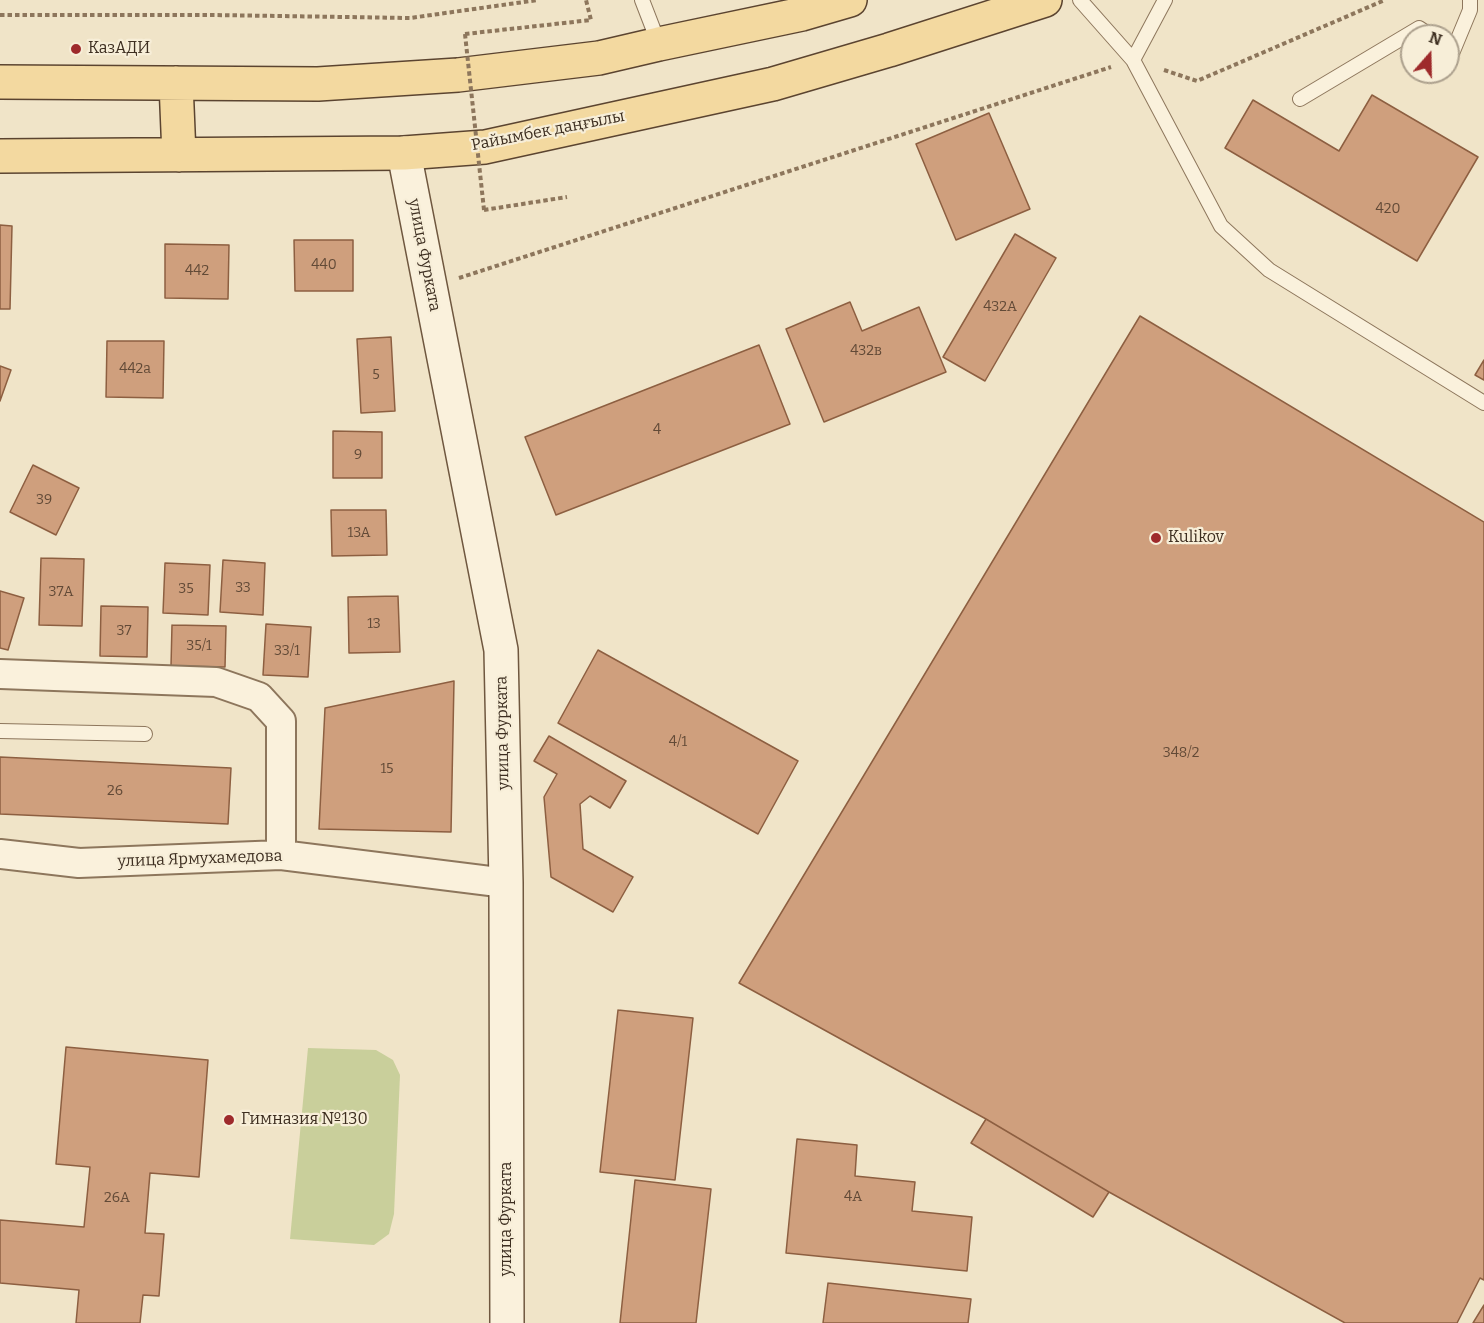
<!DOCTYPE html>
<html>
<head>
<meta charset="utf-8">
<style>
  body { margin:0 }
  #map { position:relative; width:1484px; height:1323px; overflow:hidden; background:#f0e4c8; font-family:Bitter,serif }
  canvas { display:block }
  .north { position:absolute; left:1400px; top:24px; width:60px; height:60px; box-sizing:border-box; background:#f7eed8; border:2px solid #ada18e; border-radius:50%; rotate:20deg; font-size:16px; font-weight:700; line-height:24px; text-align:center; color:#3d2e20 }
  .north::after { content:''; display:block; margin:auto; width:21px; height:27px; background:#9e2a2b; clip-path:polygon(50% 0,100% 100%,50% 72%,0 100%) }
</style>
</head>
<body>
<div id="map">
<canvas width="1484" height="1323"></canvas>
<div class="north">N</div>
</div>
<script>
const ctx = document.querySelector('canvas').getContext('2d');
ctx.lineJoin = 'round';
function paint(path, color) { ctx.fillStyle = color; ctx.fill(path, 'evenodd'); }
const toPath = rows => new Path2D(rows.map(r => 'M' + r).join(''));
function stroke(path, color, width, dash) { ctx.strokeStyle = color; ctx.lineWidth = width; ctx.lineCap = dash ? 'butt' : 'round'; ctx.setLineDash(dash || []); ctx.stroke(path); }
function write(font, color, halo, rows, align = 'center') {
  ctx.font = font + ' Bitter,serif'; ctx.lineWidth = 4.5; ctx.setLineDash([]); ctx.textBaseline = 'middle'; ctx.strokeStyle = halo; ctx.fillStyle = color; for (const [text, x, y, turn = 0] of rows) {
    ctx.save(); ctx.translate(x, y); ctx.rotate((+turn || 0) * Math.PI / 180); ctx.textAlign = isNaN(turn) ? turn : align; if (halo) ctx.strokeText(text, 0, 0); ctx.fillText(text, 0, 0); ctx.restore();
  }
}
const green = toPath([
  [308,1048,376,1050,393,1060,400,1075,394,1214,389,1234,374,1245,290,1239]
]);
const building = toPath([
  [1372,95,1478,157,1417,261,1225,148,1253,100,1339,151,1372,95],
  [989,113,1030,209,956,240,916,144,989,113],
  [0,225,12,226,10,309,0,309,0,225],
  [1015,234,1056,258,985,381,943,357,1015,234],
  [294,240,353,240,353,291,295,291,294,240],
  [165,244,229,245,228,299,165,298,165,244],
  [850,302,862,331,919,307,946,372,824,422,786,329,850,302],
  [1140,316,1484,522,1484,1280,1480,1278,1457,1323,1345,1323,1109,1192,986,1119,739,983,1140,316],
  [391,337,395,411,361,413,357,339,391,337],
  [107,341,164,341,163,398,106,397,107,341],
  [759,345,790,424,556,515,525,437,759,345],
  [1484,360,1484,380,1475,375,1484,360],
  [0,366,11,370,0,401,0,366],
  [333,431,382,432,382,478,333,478,333,431],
  [33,465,79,488,56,535,10,512,33,465],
  [331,510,386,510,387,555,332,556,331,510],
  [41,558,84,559,82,626,39,625,41,558],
  [223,560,265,563,263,615,220,612,223,560],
  [165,563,210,565,208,615,163,613,165,563],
  [0,591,24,598,8,650,0,648,0,591],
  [398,596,400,652,349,653,348,597,398,596],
  [101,606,148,607,147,657,100,656,101,606],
  [266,624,311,627,308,677,263,675,266,624],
  [172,625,226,626,225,667,171,666,172,625],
  [598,650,798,761,758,834,558,723,598,650],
  [454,681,451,832,319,829,325,708,454,681],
  [549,736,626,781,610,808,590,796,580,804,583,849,633,877,613,912,551,877,544,797,557,774,534,761,549,736],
  [0,757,231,768,228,824,0,814,0,757],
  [618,1010,693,1018,675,1180,600,1172,618,1010],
  [66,1047,208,1060,199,1177,150,1173,145,1233,164,1234,159,1296,143,1295,140,1323,76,1323,79,1290,0,1283,0,1220,84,1227,90,1167,56,1164,66,1047],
  [986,1119,1109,1192,1093,1217,971,1143,986,1119],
  [797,1139,857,1145,855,1176,915,1182,912,1211,972,1217,967,1271,786,1253,797,1139],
  [635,1180,711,1189,696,1323,620,1323,635,1180],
  [828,1283,971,1299,968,1323,823,1323,828,1283],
  [1484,1305,1484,1323,1473,1323,1484,1305]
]);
const path = toPath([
  [0,15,213,15,410,18,538,0],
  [465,34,591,20,586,0],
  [1164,70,1197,81,1385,0],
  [484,210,567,197],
  [459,278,1111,67]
]);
const lane = toPath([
  [642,0,659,44],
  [1080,0,1133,60,1221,226,1269,270,1484,403],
  [1448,48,1453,51,1470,10,1470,0],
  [1133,60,1165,0],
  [1300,99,1419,28,1431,36],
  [0,731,145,734]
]);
const street = toPath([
  [0,674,216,682,259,697,281,721,281,855],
  [0,854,79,863,281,855,506,883]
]);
const secondary = toPath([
  [404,153,501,650,506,883,507,1323]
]);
const primary = toPath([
  [0,82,318,84,458,75,599,58,659,44,802,14,850,0],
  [176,83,179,155],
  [0,156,404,153,485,147,773,84,889,50,1045,0]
]);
const pathBridge = toPath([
  [465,34,484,210]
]);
const markers = [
  [76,49,6,"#9e2a2b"],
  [1156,538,6,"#9e2a2b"],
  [229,1120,6,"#9e2a2b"]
];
const numberNames = [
  ["420",1388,209],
  ["440",324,265],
  ["442",197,271],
  ["432А",1000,307],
  ["432в",866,351],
  ["442а",135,369],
  ["5",376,375],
  ["4",657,430],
  ["9",358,455],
  ["39",44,500],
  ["13А",359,533],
  ["33",243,588],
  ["35",186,589],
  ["37А",61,592],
  ["13",374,624],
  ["37",124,631],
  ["35/1",199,646],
  ["33/1",287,651],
  ["4/1",678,742],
  ["348/2",1181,753],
  ["15",387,769],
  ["26",115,791],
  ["4А",853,1197],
  ["26А",117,1198]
];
const poiNames = [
  ["КазАДИ",88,49],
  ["Kulikov",1168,538],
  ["Гимназия №130",241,1120]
];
const streetNames = [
  ["Райымбек даңғылы",548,131,-11],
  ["улица Фурката",424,255,79],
  ["улица Фурката",503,733,-91],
  ["улица Ярмухамедова",200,859,-2],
  ["улица Фурката",507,1219,-90]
];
paint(green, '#c9cf9b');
paint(building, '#cf9f7d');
stroke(building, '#8d5f41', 1.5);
stroke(lane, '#8d765c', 16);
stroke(street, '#8d765c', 32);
stroke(secondary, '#6f573f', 36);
stroke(primary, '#5b4430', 36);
stroke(path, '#8d765c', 4, [4.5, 3]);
stroke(lane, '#faf1dc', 14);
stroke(street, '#faf1dc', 28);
stroke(secondary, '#faf1dc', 33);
stroke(primary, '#f3d9a0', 33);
stroke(pathBridge, '#8d765c', 4, [4.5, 3]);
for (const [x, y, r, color] of markers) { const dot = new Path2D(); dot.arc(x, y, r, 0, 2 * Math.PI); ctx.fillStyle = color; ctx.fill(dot); stroke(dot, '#f7eed8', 2); }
write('14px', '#624a37', null, numberNames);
write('16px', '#3d2e20', '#f7eed8', poiNames, 'left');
write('16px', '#3d2e20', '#f7eed8', streetNames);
</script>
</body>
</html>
